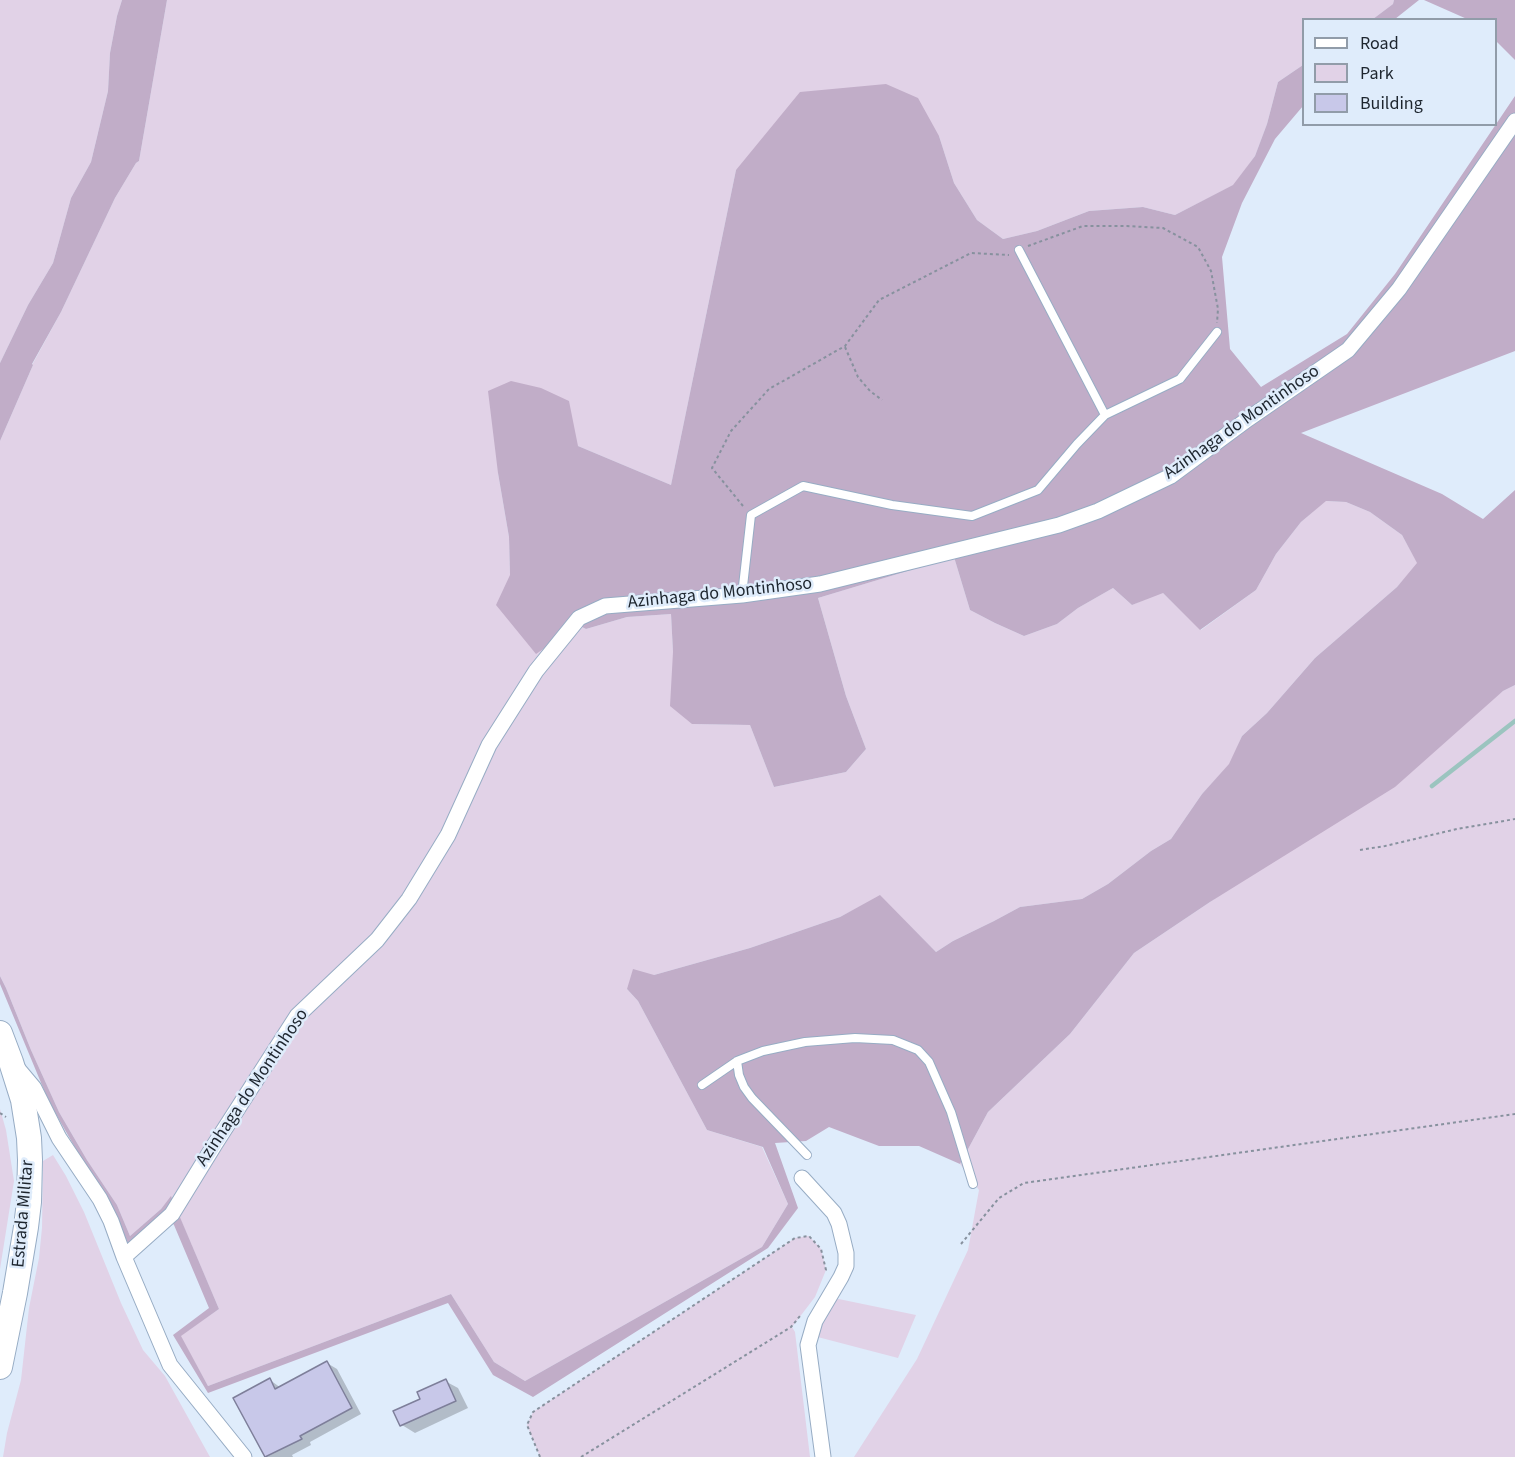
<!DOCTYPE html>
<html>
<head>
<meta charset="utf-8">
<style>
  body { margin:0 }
  #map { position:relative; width:1515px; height:1457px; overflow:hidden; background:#dfecfb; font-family:"Source Sans 3",sans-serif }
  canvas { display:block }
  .legend { position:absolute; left:1302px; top:18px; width:195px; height:108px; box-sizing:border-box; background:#dfecfb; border:2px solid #919ca9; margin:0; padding:8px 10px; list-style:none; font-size:18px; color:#1d252e }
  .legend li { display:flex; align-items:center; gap:12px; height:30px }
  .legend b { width:30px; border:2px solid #919ca9 }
</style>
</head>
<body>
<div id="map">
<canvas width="1515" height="1457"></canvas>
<ul class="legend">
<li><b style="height:8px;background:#fff"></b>Road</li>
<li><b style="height:16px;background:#e1d2e7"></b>Park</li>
<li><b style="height:16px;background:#c8c8e9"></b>Building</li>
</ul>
</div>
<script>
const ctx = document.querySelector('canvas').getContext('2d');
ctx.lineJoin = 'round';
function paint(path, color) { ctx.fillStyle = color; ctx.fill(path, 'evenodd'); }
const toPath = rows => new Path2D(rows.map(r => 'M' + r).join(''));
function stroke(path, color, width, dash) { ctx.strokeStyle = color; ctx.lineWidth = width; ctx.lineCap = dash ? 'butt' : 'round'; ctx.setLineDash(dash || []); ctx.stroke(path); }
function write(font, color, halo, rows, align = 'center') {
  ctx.font = font + ' "Source Sans 3",sans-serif'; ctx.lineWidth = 5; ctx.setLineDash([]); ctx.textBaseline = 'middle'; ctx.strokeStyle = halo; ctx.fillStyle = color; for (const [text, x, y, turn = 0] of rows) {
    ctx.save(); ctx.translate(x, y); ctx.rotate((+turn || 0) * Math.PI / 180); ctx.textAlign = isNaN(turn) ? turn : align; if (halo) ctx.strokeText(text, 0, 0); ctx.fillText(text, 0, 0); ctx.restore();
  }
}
const green = toPath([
  [0,0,122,0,117,16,110,53,108,91,91,162,71,198,53,263,28,305,0,363],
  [167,0,1394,0,1393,4,1373,19,1304,20,1303,65,1278,82,1267,124,1255,156,1234,185,1175,215,1143,207,1089,211,1037,231,1003,239,977,220,954,183,939,136,736,170,671,485,578,446,498,473,509,537,510,575,578,625,586,629,627,617,671,614,673,652,692,724,750,725,774,787,846,772,866,749,846,696,818,598,954,557,970,610,995,623,1024,636,1057,624,1078,608,1113,588,1132,605,1162,592,1201,630,1256,590,1276,554,1301,522,1325,501,1346,502,1370,512,1402,535,1418,564,1397,587,1315,658,1267,713,1242,736,1230,764,1202,794,1171,839,1151,851,1108,884,1082,899,1020,907,994,921,953,941,936,952,880,896,840,917,750,948,654,975,627,989,638,1001,707,1130,762,1147,788,1204,762,1247,525,1381,494,1362,451,1294,208,1386,180,1336,219,1309,171,1197,161,1209,130,1236,117,1205,87,1160,59,1112,31,1050,6,988,0,976,0,441,33,365,32,365,61,312,115,198,136,163,139,161],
  [1515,685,1515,1457,854,1457,917,1359,968,1250,979,1190,960,1164,988,1112,1070,1034,1134,953,1210,902,1503,691],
  [0,1109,6,1130,14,1181,0,1269],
  [53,1155,66,1176,84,1212,121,1303,143,1350,165,1376,210,1457,3,1457,7,1433,21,1380,29,1308,39,1258,42,1228,43,1161],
  [809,1236,821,1249,826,1270,815,1297,792,1327,795,1332,810,1457,540,1457,527,1425,533,1412,795,1238],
  [829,1297,916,1315,898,1358,810,1335]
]);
const forest = toPath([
  [122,0,167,0,139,161,136,163,115,198,61,312,32,364,33,365,0,441,0,363,28,305,53,263,71,198,91,162,108,91,110,53,117,16],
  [1394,0,1419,0,1395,19,1373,19,1393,4],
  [1424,0,1515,0,1515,60,1496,41,1496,20,1467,19],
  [1303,65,1303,106,1275,139,1242,203,1222,257,1230,349,1261,387,1347,334,1395,274,1515,96,1515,351,1301,433,1442,494,1483,519,1515,490,1515,685,1503,691,1395,787,1210,902,1134,953,1070,1034,988,1112,960,1164,919,1146,879,1146,829,1127,806,1141,775,1143,798,1208,768,1248,533,1397,493,1375,448,1303,208,1393,173,1335,209,1308,174,1225,165,1213,129,1246,113,1208,81,1158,49,1102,0,984,0,976,6,988,31,1050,59,1112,87,1160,117,1205,130,1236,161,1209,171,1196,219,1309,181,1336,208,1386,451,1294,494,1362,525,1381,762,1247,788,1204,763,1147,707,1130,638,1001,627,989,633,969,654,975,750,948,840,917,880,895,936,952,953,941,994,921,1020,907,1082,899,1108,884,1151,851,1171,839,1202,794,1229,764,1242,736,1267,713,1315,658,1397,587,1417,563,1402,535,1370,512,1346,502,1326,501,1301,522,1276,554,1256,590,1200,630,1163,593,1132,605,1113,588,1078,608,1057,624,1024,636,995,623,970,610,954,557,818,598,846,696,866,749,846,772,774,787,750,725,692,724,670,706,673,652,671,614,627,617,586,629,578,625,536,654,496,605,510,575,509,537,498,473,488,391,511,381,541,388,569,401,578,446,671,485,736,170,800,92,886,84,918,98,939,136,954,183,977,220,1003,239,1037,231,1089,211,1143,207,1175,215,1233,185,1255,156,1267,124,1278,82]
]);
const shadow = toPath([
  [327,1363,337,1369,361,1414,310,1442,311,1445,292,1455,293,1457,266,1457,235,1398,270,1380,281,1388],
  [445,1381,458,1388,468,1408,415,1433,402,1425,395,1412,422,1399]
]);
const stream = toPath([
  [1432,786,1515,721]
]);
const building = toPath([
  [327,1361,352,1408,300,1436,302,1439,265,1457,233,1398,270,1378,275,1389,327,1361],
  [446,1379,456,1401,400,1426,393,1411,420,1399,417,1392,446,1379]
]);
const path = toPath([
  [1028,246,1083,226,1127,226,1163,228,1198,247,1211,271,1218,309,1217,323],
  [845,347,858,377,870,391,882,400],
  [743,506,712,468,731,431,769,389,845,346,879,300,971,253,1009,255],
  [1360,850,1385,846,1457,829,1515,819],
  [0,1113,6,1117],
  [961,1244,999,1198,1024,1183,1515,1114],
  [540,1457,527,1425,533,1412,795,1238,809,1236,821,1249,826,1270,825,1272],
  [581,1457,791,1327,800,1316]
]);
const lane = toPath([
  [1019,250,1105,415],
  [742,595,751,515,803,486,892,505,972,516,1038,490,1077,444,1105,415,1180,379,1217,332],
  [737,1061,739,1075,744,1087,752,1098,807,1155],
  [702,1085,737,1061,763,1051,805,1042,855,1038,893,1040,918,1050,929,1062,951,1112,973,1184]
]);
const street = toPath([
  [18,1069,34,1088,59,1138,100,1199,111,1221,124,1257,170,1365,244,1457],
  [802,1178,834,1213,839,1224,846,1253,846,1266,841,1277,815,1321,808,1345,823,1457],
  [124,1257,172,1214,215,1144,297,1016,377,940,409,899,448,835,489,745,536,671,579,618,605,606,742,595,820,584,1059,525,1098,511,1171,476,1248,419,1348,350,1399,289,1515,121]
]);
const primary = toPath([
  [0,1033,11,1062,23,1100,29,1138,30,1160,29,1202,26,1227,15,1293,0,1367]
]);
const streetNames = [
  ["Azinhaga do Montinhoso",1242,423,-35],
  ["Azinhaga do Montinhoso",720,594,-6],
  ["Azinhaga do Montinhoso",253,1088,-56],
  ["Estrada Militar",24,1214,-85]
];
paint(green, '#e1d2e7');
paint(forest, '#c1adc8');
paint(shadow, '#0003');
stroke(stream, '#9bc4bf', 4.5);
paint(building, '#c8c8e9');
stroke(building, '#7e7f9a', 1.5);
stroke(lane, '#97acc4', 10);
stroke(street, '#97acc4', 17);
stroke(primary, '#97acc4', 26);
stroke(path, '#87919e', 2, [3, 3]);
stroke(lane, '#fff', 8);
stroke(street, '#fff', 15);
stroke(primary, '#fff', 24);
write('18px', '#1d252e', '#dfecfb', streetNames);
</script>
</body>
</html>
